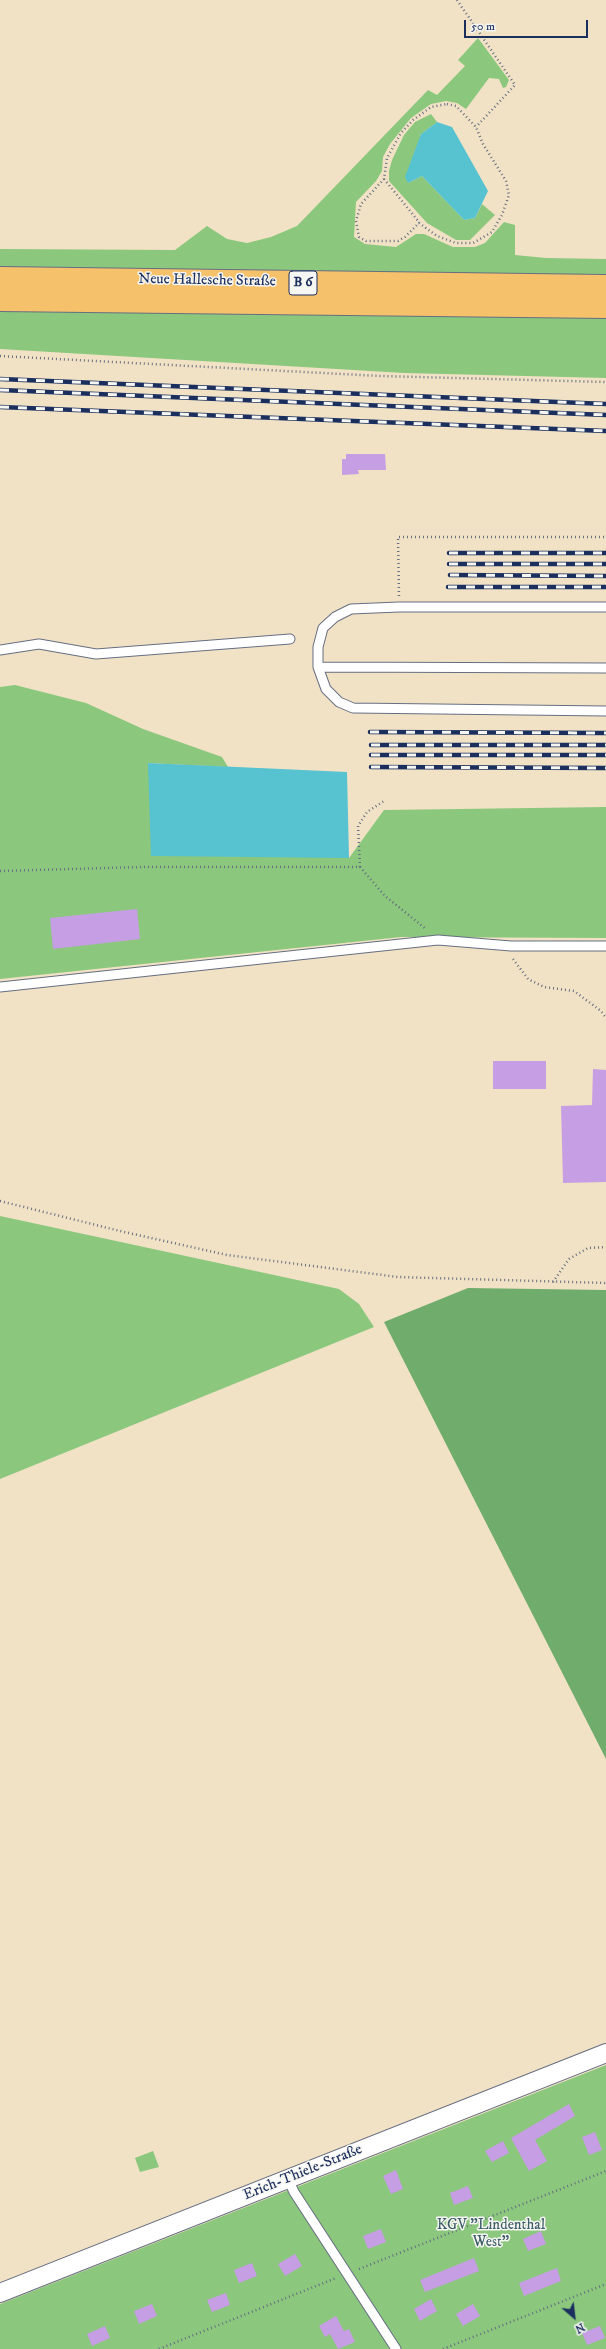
<!DOCTYPE html>
<html>
<head>
<meta charset="utf-8">
<style>
  body { margin:0 }
  #map { position:relative; width:606px; height:2349px; overflow:hidden; background:#f1e2c6; font-family:"IM FELL DW Pica",serif }
  canvas { display:block }
  .north { position:absolute; left:554px; top:2297px; width:40px; height:40px; -webkit-text-stroke:3px #f6f6f2; paint-order:stroke; rotate:152deg; font-size:11px; font-weight:700; line-height:16px; text-align:center; color:#1b2f5e }
  .north::after { content:''; display:block; margin:auto; width:14px; height:18px; background:#1b2f5e; clip-path:polygon(50% 0,100% 100%,50% 72%,0 100%) }
  .scale { position:absolute; left:464px; top:20px; width:124px; height:18px; box-sizing:border-box; border:2px solid #1b2f5e; border-top:0; padding-left:5px; font-size:12px; line-height:14px; white-space:nowrap; color:#1b2f5e; -webkit-text-stroke:3px #f6f6f2; paint-order:stroke }
</style>
</head>
<body>
<div id="map">
<canvas width="606" height="2349"></canvas>
<div class="north">N</div>
<div class="scale">50 m</div>
</div>
<script>
const ctx = document.querySelector('canvas').getContext('2d');
ctx.lineJoin = 'round';
function paint(path, color) { ctx.fillStyle = color; ctx.fill(path, 'evenodd'); }
const toPath = rows => new Path2D(rows.map(r => 'M' + r).join(''));
function stroke(path, color, width, dash) { ctx.strokeStyle = color; ctx.lineWidth = width; ctx.lineCap = dash ? 'butt' : 'round'; ctx.setLineDash(dash || []); ctx.stroke(path); }
function write(font, color, halo, rows, align = 'center') {
  ctx.font = font + ' "IM FELL DW Pica",serif'; ctx.lineWidth = 3; ctx.setLineDash([]); ctx.textBaseline = 'middle'; ctx.strokeStyle = halo; ctx.fillStyle = color; for (const [text, x, y, turn = 0] of rows) {
    ctx.save(); ctx.translate(x, y); ctx.rotate((+turn || 0) * Math.PI / 180); ctx.textAlign = isNaN(turn) ? turn : align; if (halo) ctx.strokeText(text, 0, 0); ctx.fillText(text, 0, 0); ctx.restore();
  }
}
const green = toPath([
  [478,38,509,80,506,87,503,88,499,79,489,78,466,109,457,103,446,101,431,104,411,118,390,144,383,157,382,171,376,181,356,202,354,237,365,244,396,247,416,234,424,234,453,247,475,247,485,243,504,222,515,225,515,255,546,258,606,259,606,277,0,268,0,249,175,250,207,226,227,239,247,243,271,237,297,226,428,90,437,95,465,66,458,60],
  [431,114,437,122,421,134,408,183,422,176,464,220,475,218,482,204,495,215,470,240,456,240,427,223,389,181,389,171,392,160,404,135,415,122],
  [0,311,606,316,606,378,404,373,0,349],
  [15,685,86,703,143,729,222,757,228,767,148,763,349,858,384,810,606,807,606,938,401,937,0,979,0,687],
  [0,1216,339,1289,359,1304,374,1327,0,1479],
  [606,2065,606,2349,0,2349,0,2304],
  [153,2151,159,2167,140,2172,135,2158]
]);
const forest = toPath([
  [468,1288,606,1290,606,1759,384,1322]
]);
const water = toPath([
  [437,122,452,127,488,191,475,218,464,220,422,176,408,183,405,177,421,134],
  [148,763,347,772,349,858,151,856]
]);
const building = toPath([
  [346,454,385,454,386,470,358,470,359,474,342,475,342,459,346,459],
  [137,909,140,939,53,949,50,918],
  [493,1061,546,1061,546,1089,493,1089],
  [593,1069,606,1070,606,1182,563,1183,561,1106,592,1105],
  [569,2104,575,2116,535,2140,547,2161,529,2171,511,2138],
  [595,2132,602,2150,589,2155,582,2137],
  [503,2141,509,2153,492,2162,485,2151],
  [396,2170,403,2189,391,2194,383,2176],
  [468,2186,473,2198,454,2205,450,2193],
  [381,2229,386,2242,368,2249,363,2236],
  [541,2231,546,2244,528,2251,523,2239],
  [295,2254,302,2266,285,2276,278,2264],
  [474,2258,479,2271,425,2292,420,2280],
  [252,2263,257,2276,239,2283,234,2270],
  [557,2268,561,2281,524,2296,519,2283],
  [226,2293,230,2305,212,2312,207,2300],
  [431,2299,437,2311,420,2321,414,2309],
  [152,2304,157,2316,139,2324,134,2311],
  [473,2304,480,2316,463,2326,456,2314],
  [336,2316,344,2331,349,2329,355,2342,338,2349,330,2334,325,2337,319,2326],
  [105,2326,110,2338,92,2346,87,2334],
  [600,2326,605,2338,587,2345,582,2333]
]);
const path = toPath([
  [457,0,515,85,476,127],
  [447,104,456,106,476,127,483,144,506,181,509,195,502,215,492,232,473,243,456,243,437,236,419,223,405,237,398,241,366,241,359,237,356,221,361,204,384,179,387,158,401,133,413,120,431,107,447,104],
  [384,179,419,222],
  [0,356,380,376,606,382],
  [399,596,398,537,606,537],
  [360,867,358,826,367,812,384,801],
  [0,871,142,867,360,867,385,896,426,929],
  [513,959,528,979,544,987,574,991,601,1011,606,1018],
  [0,1201,120,1231,227,1255,398,1277,606,1283],
  [553,1282,569,1259,588,1248,606,1247],
  [359,2269,606,2171],
  [159,2349,336,2278],
  [443,2349,606,2284]
]);
const lane = toPath([
  [606,607,399,607,351,609,335,617,323,628,318,647,318,667,326,689,339,702,353,708,606,711],
  [0,650,39,644,96,654,290,639],
  [318,667,606,668],
  [0,987,438,940,511,946,606,946],
  [288,2179,294,2192,396,2349]
]);
const street = toPath([
  [0,2293,606,2053]
]);
const primary = toPath([
  [0,278,606,286],
  [0,300,606,307]
]);
const rail = toPath([
  [0,379,606,404],
  [0,390,606,415],
  [0,407,606,431],
  [449,553,606,553],
  [449,564,606,564],
  [450,575,606,576],
  [448,587,606,587],
  [370,732,606,733],
  [371,745,606,745],
  [371,755,606,755],
  [371,767,606,768]
]);
const shields = [
  [303,283,28]
];
const shieldNames = [
  ["B 6",303,283]
];
const streetNames = [
  ["Neue Hallesche Straße",207,281,1],
  ["Erich-Thiele-Straße",303,2173,-22]
];
const parkNames = [
  ["KGV \"Lindenthal",491,2226],
  ["West\"",491,2243]
];
paint(green, '#8bc77d');
paint(forest, '#70ac6c');
paint(water, '#57c2d0');
paint(building, '#c69ee3');
stroke(lane, '#666e82', 11);
stroke(street, '#666e82', 20);
stroke(primary, '#666e82', 24);
stroke(path, '#666e82', 2.5, [1, 3]);
stroke(lane, '#fff', 9);
stroke(street, '#fff', 18);
stroke(primary, '#f6c16b', 22);
stroke(rail, '#1b2f5e', 4.5);
stroke(rail, '#f6f6f2', 3, [9]);
for (const [x, y, w] of shields) { const box = new Path2D(); box.roundRect(x - w / 2, y - 12, w, 24, 3); ctx.fillStyle = '#f6f6f2'; ctx.fill(box); stroke(box, '#1b2f5e', 1); }
write('bold 14px', '#1b2f5e', null, shieldNames);
write('15px', '#1b2f5e', '#f6f6f2', streetNames);
write('15px', '#3d5d67', '#f6f6f2', parkNames);
</script>
</body>
</html>
